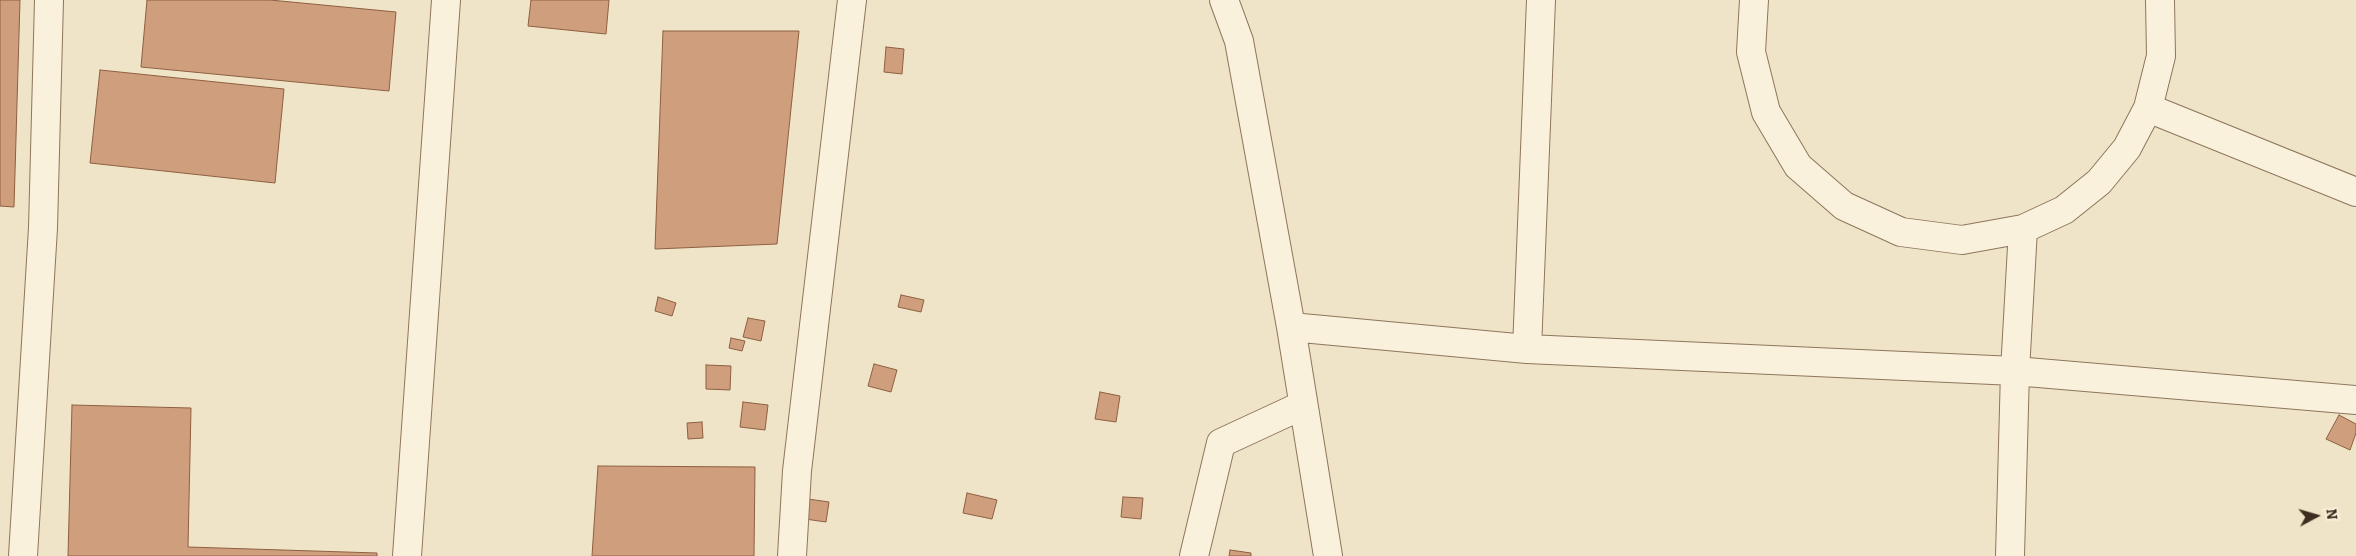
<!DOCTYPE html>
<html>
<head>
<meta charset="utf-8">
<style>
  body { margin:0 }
  #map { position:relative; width:2356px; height:556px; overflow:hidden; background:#f0e4c8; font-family:Bitter,serif }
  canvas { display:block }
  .north { position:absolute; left:2291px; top:491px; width:50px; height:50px; -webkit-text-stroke:4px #f7eed8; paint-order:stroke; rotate:84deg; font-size:14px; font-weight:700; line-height:20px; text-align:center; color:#3d2e20 }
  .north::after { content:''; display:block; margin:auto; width:18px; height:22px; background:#3d2e20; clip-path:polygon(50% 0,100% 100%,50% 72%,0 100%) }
</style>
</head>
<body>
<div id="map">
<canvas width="2356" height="556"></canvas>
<div class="north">N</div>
</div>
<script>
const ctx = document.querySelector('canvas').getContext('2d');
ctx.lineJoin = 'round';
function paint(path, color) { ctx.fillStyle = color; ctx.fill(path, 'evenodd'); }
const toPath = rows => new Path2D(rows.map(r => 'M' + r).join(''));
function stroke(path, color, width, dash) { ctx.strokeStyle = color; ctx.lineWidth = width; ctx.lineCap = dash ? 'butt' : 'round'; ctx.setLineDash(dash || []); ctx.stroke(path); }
const building = toPath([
  [0,0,20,0,14,207,0,206,0,0],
  [147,0,270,0,396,12,389,91,141,67,147,0],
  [531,0,609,0,606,34,528,26,531,0],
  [663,31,799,31,777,244,655,249,663,31],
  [886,47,904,49,902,74,884,72,886,47],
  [100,70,284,89,275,183,90,163,100,70],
  [901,295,924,300,921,312,898,307,901,295],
  [658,297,676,303,672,316,655,311,658,297],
  [748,318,765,321,761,341,743,337,748,318],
  [731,338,745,341,742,351,729,348,731,338],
  [874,364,897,370,891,392,868,386,874,364],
  [706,365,731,366,730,390,706,389,706,365],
  [1100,392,1120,396,1116,422,1095,419,1100,392],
  [743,402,768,405,765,430,740,427,743,402],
  [72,405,191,408,188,547,377,553,377,556,68,556,72,405],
  [2339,415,2356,424,2356,433,2350,450,2326,439,2339,415],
  [702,422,703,438,688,439,687,423,702,422],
  [598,466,755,467,754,556,592,556,598,466],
  [967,493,997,500,992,519,963,513,967,493],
  [1123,497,1143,498,1141,519,1121,517,1123,497],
  [808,499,829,502,826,522,805,519,808,499],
  [1230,550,1251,553,1251,556,1229,556,1230,550]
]);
const street = toPath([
  [1224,0,1239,41,1291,327,1328,556],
  [1754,0,1751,52,1766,112,1798,166,1844,206,1901,232,1962,240,2023,229,2064,210,2099,182,2127,148,2148,108,2161,56,2160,0],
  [2148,108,2356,192],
  [1291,327,1527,349,2015,371,2356,400],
  [1527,349,1541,0],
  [23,556,43,228,49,0],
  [407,556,446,0],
  [792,556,797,471,852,0],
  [1194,556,1221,443,1303,405],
  [2010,556,2015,371,2023,229]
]);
paint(building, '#cf9f7d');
stroke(building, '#8d5f41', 1);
stroke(street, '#8d765c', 30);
stroke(street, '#faf1dc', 28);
</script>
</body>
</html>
